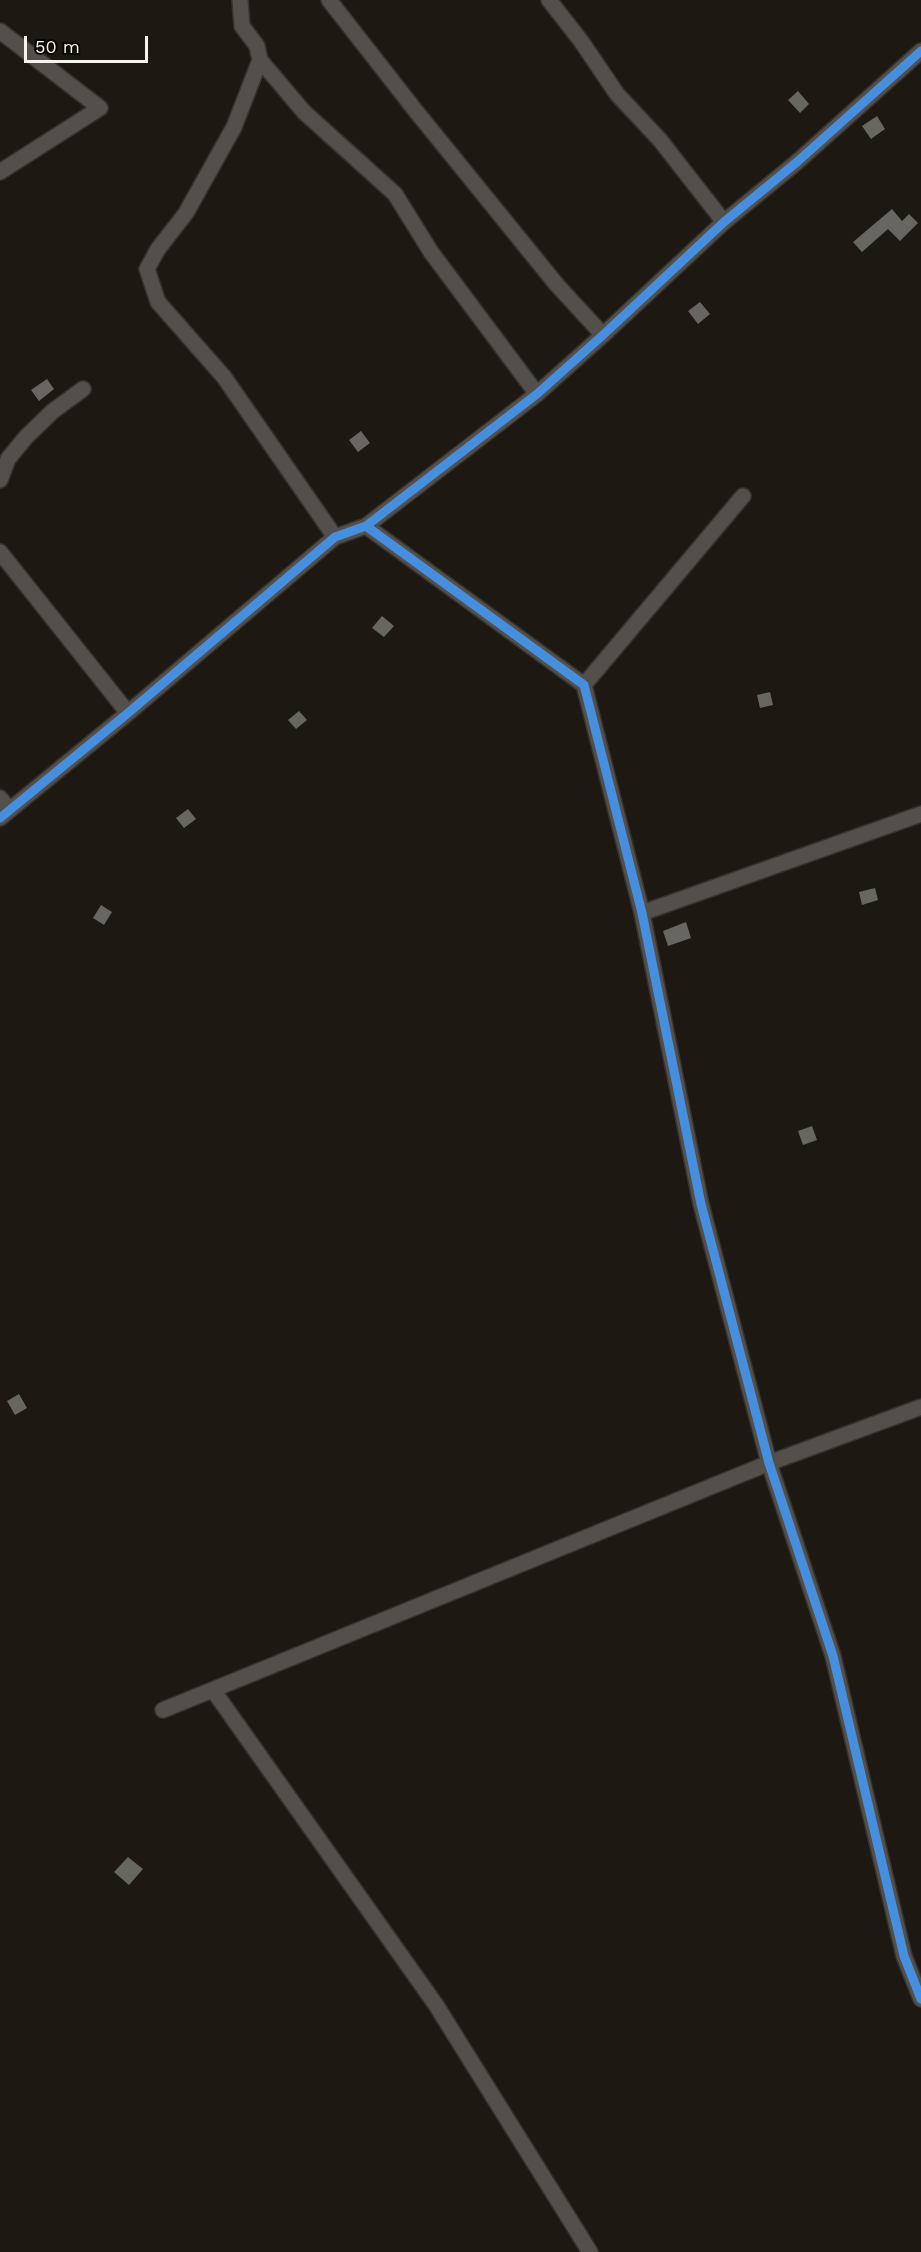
<!DOCTYPE html>
<html>
<head>
<meta charset="utf-8">
<style>
  body { margin:0 }
  #map { position:relative; width:921px; height:2252px; overflow:hidden; background:#1d1912; font-family:"Work Sans",sans-serif }
  canvas { display:block }
  .scale { position:absolute; left:24px; top:36px; width:124px; height:27px; box-sizing:border-box; border:3px solid #f8f3ea; border-top:0; padding-left:8px; font-size:18px; line-height:21px; white-space:nowrap; color:#f8f3ea; -webkit-text-stroke:4px #080603; paint-order:stroke }
</style>
</head>
<body>
<div id="map">
<canvas width="921" height="2252"></canvas>
<div class="scale">50 m</div>
</div>
<script>
const ctx = document.querySelector('canvas').getContext('2d');
ctx.lineJoin = 'round';
function paint(path, color) { ctx.fillStyle = color; ctx.fill(path, 'evenodd'); }
const toPath = rows => new Path2D(rows.map(r => 'M' + r).join(''));
function stroke(path, color, width, dash) { ctx.strokeStyle = color; ctx.lineWidth = width; ctx.lineCap = dash ? 'butt' : 'round'; ctx.setLineDash(dash || []); ctx.stroke(path); }
const building = toPath([
  [798,91,809,104,800,113,788,100],
  [877,116,885,129,871,139,862,126],
  [892,209,902,221,909,214,918,223,900,241,888,229,862,252,853,242],
  [700,302,710,314,698,324,688,311],
  [47,379,54,389,39,401,31,390],
  [361,431,370,443,358,452,349,440],
  [382,616,394,626,384,637,372,628],
  [770,692,773,705,760,708,757,695],
  [299,711,307,720,296,729,288,720],
  [188,809,196,819,184,828,176,818],
  [875,888,878,900,862,905,859,892],
  [101,905,112,912,104,925,93,918],
  [686,922,691,938,668,946,663,931],
  [812,1126,817,1140,803,1145,798,1131],
  [19,1394,27,1408,15,1415,7,1401],
  [128,1857,143,1869,129,1885,114,1872]
]);
const street = toPath([
  [240,0,242,26,257,46,260,60,234,127,186,213,158,249,147,269,158,302,224,377,335,537],
  [329,0,415,110,557,285,603,335],
  [549,0,581,41,617,94,660,140,724,222],
  [0,31,100,108,0,172],
  [260,60,304,112,395,194,431,252,537,394],
  [0,480,8,459,26,437,53,411,83,389],
  [366,526,584,685,642,913,701,1204,769,1463,833,1656,904,1956,921,1999],
  [0,552,128,713],
  [584,685,743,496],
  [0,798,10,810],
  [0,818,128,713,335,537,366,526,537,394,603,335,724,222,797,162,921,51],
  [642,913,921,814],
  [213,1690,436,2005,590,2252],
  [163,1710,769,1463,921,1407]
]);
const cycleway = toPath([
  [366,526,584,685,642,913,701,1204,769,1463,833,1656,904,1956,921,1999],
  [0,818,128,713,335,537,366,526,537,394,603,335,724,222,797,162,921,51]
]);
paint(building, '#686660');
stroke(street, '#36332e', 18);
stroke(street, '#534f4a', 15);
stroke(cycleway, '#468fdf', 9);
</script>
</body>
</html>
